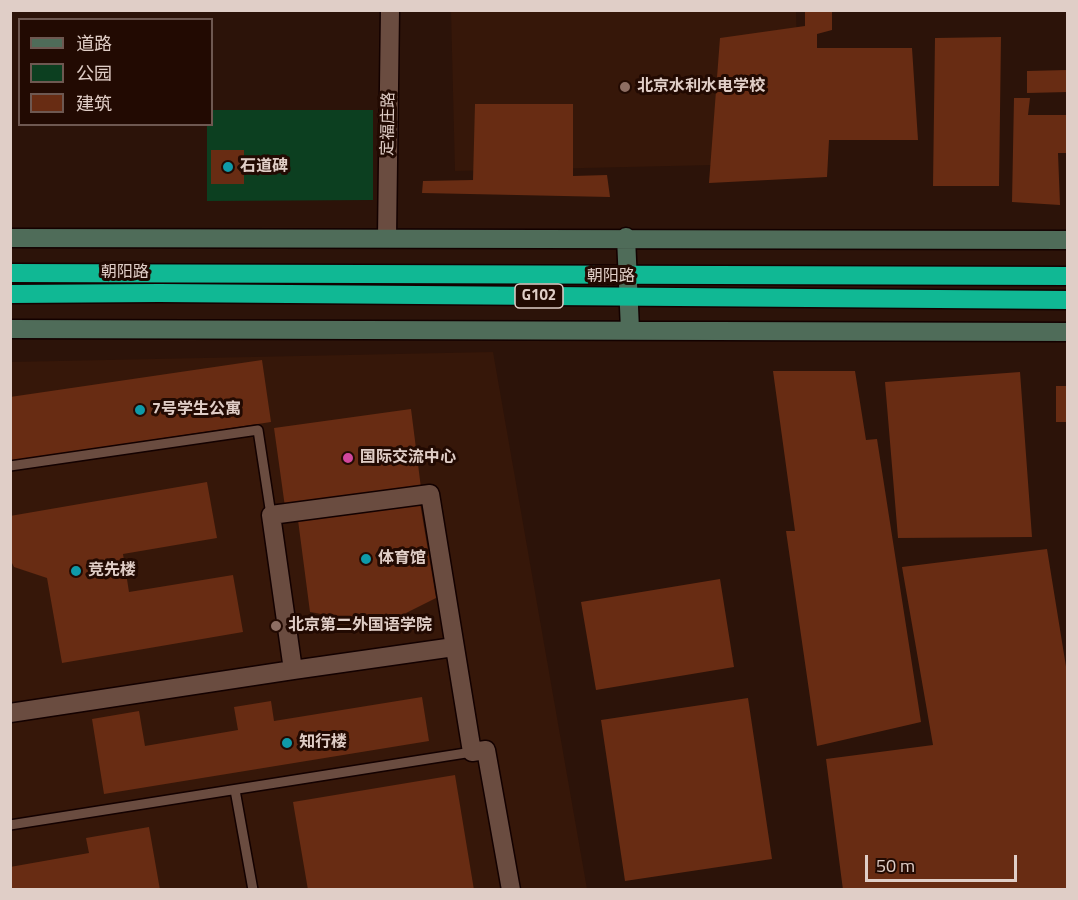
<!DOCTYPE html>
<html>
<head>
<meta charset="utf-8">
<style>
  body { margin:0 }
  #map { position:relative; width:1078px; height:900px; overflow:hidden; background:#2c1309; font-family:"Titillium Web","Noto Sans SC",sans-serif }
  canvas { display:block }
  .frame { position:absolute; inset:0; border:12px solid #e0cec7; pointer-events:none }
  .legend { position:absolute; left:18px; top:18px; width:195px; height:108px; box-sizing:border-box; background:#220a02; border:2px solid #6e5851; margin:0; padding:8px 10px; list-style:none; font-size:18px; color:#e0cec7 }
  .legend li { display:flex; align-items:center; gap:12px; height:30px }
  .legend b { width:30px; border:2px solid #6e5851 }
  .scale { position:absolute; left:865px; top:855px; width:152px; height:27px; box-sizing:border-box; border:3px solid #e0cec7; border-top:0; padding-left:8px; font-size:18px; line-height:21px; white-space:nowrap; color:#e0cec7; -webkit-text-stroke:4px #220a02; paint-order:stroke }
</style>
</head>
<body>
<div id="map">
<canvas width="1078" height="900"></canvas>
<div class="frame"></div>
<ul class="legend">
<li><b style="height:8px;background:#4f6c59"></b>道路</li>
<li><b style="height:16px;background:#0c3f20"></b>公园</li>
<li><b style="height:16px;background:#682c13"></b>建筑</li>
</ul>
<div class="scale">50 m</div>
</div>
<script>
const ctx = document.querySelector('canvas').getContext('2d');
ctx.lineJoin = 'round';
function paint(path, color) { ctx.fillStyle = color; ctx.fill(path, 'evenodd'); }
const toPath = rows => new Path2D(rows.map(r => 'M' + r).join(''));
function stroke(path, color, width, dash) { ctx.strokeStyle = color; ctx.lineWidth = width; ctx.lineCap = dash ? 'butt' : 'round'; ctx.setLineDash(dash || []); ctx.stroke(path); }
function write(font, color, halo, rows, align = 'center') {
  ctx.font = font + ' "Titillium Web","Noto Sans SC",sans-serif'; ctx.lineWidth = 6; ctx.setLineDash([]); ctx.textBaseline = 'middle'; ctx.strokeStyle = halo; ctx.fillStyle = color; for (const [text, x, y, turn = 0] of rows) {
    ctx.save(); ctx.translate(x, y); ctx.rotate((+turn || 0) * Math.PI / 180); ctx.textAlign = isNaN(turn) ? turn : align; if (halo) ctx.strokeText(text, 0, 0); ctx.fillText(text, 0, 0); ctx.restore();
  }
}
const built = toPath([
  [451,11,796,11,800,163,455,171],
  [493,352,587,889,11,889,10,362]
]);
const green = toPath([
  [212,110,373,110,373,200,207,201,207,125,212,124]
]);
const building = toPath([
  [805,10,832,10,832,30,817,34,817,48,912,48,918,140,829,140,827,177,709,183,720,38,805,26],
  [1001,37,999,186,933,186,935,38],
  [1068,70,1068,92,1027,93,1027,71],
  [1014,98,1030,98,1028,115,1068,115,1068,153,1058,153,1060,205,1012,202],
  [475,104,573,104,573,176,607,175,610,197,422,193,423,181,473,180],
  [211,150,244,150,244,184,211,184],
  [262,360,271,422,10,461,10,397],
  [773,371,855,371,866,440,877,439,921,722,817,746,786,531,795,531],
  [1020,372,1032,537,898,538,885,382],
  [1056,386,1068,386,1068,422,1056,422],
  [411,409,421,488,285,507,274,428],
  [207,482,217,538,123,554,129,592,233,575,243,632,62,663,47,578,14,567,10,559,10,516],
  [420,503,436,598,398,617,366,622,310,612,298,520],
  [1047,549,1068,679,1068,890,843,890,826,759,933,745,902,567],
  [720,579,734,667,596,690,581,602],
  [422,697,429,741,104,794,92,719,139,711,145,746,238,730,234,707,271,701,274,721],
  [748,698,772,859,625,881,601,720],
  [455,775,474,890,308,890,293,802],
  [149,827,160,890,10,890,10,867,89,853,86,838]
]);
const lane = toPath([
  [10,466,258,430,271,515],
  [235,790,253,890],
  [10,825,472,752]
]);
const street = toPath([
  [387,237,390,10],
  [454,647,293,670,271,515,430,494,472,752,486,750,511,890],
  [10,713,293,670]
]);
const secondary = toPath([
  [626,237,630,330],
  [10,238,1068,240],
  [10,329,1068,332]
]);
const highway = toPath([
  [10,273,1068,276],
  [10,294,159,293,1068,300]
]);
const markers = [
  [625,87,6,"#8d6e63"],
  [228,167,6,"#0f9aa8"],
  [140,410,6,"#0f9aa8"],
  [348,458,6,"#d1479c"],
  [366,559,6,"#0f9aa8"],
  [76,571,6,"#0f9aa8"],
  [276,626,6,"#8d6e63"],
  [287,743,6,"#0f9aa8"]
];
const shields = [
  [539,296,48]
];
const shieldNames = [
  ["G102",539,296]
];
const poiNames = [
  ["北京水利水电学校",637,87],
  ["石道碑",240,167],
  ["7号学生公寓",152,410],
  ["国际交流中心",360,458],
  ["体育馆",378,559],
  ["竞先楼",88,571],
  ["北京第二外国语学院",288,626],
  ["知行楼",299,743]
];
const streetNames = [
  ["定福庄路",389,124,-89],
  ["朝阳路",125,273],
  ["朝阳路",611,277]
];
paint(built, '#361709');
paint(green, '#0c3f20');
paint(building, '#682c13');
stroke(lane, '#130100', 12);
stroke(street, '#130100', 21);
stroke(secondary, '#130100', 21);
stroke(highway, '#130100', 21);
stroke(lane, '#6a4c40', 9);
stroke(street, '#6a4c40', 18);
stroke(secondary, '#4f6c59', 18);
stroke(highway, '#10b894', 18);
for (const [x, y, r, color] of markers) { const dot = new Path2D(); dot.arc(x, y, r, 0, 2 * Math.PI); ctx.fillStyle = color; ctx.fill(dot); stroke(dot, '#220a02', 2); }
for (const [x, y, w] of shields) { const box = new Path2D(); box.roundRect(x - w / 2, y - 12, w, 24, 4.5); ctx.fillStyle = '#220a02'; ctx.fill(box); stroke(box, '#e0cec7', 1.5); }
write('bold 15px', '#e0cec7', null, shieldNames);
write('bold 16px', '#e0cec7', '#220a02', poiNames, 'left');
write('16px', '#e0cec7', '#220a02', streetNames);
</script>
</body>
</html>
